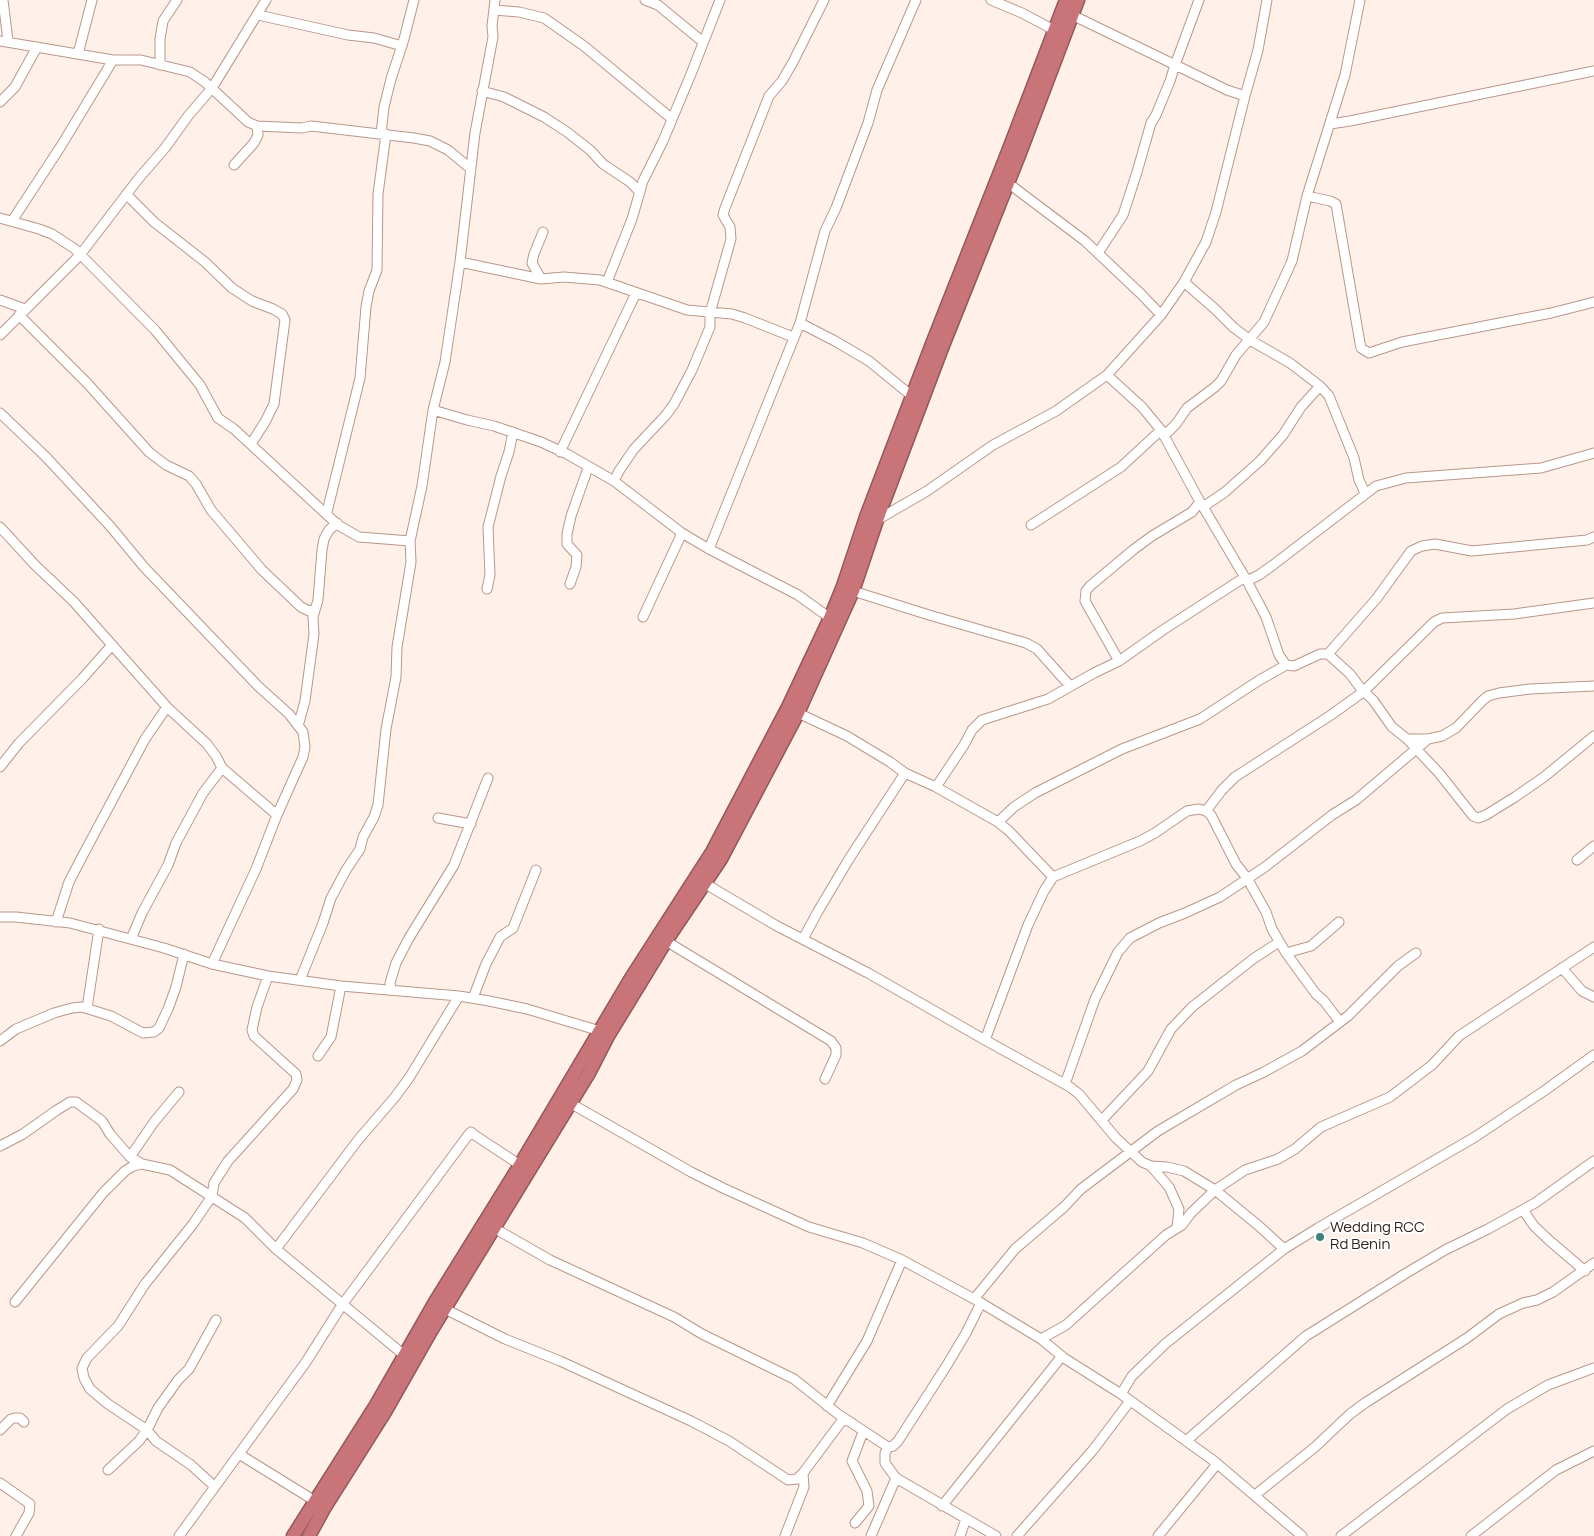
<!DOCTYPE html>
<html>
<head>
<meta charset="utf-8">
<style>
  body { margin:0 }
  canvas { display:block; background:#fff0ea }
</style>
</head>
<body>
<canvas width="1594" height="1536"></canvas>
<script>
const ctx = document.querySelector('canvas').getContext('2d');
ctx.lineJoin = 'round';
const toPath = rows => new Path2D(rows.map(r => 'M' + r).join(''));
function stroke(path, color, width, dash) { ctx.strokeStyle = color; ctx.lineWidth = width; ctx.lineCap = dash ? 'butt' : 'round'; ctx.setLineDash(dash || []); ctx.stroke(path); }
function write(font, color, halo, rows, align = 'center') {
  ctx.font = font + ' Manrope,sans-serif'; ctx.lineWidth = 4; ctx.setLineDash([]); ctx.textBaseline = 'middle'; ctx.strokeStyle = halo; ctx.fillStyle = color; for (const [text, x, y, turn = 0] of rows) {
    ctx.save(); ctx.translate(x, y); ctx.rotate((+turn || 0) * Math.PI / 180); ctx.textAlign = isNaN(turn) ? turn : align; if (halo) ctx.strokeText(text, 0, 0); ctx.fillText(text, 0, 0); ctx.restore();
  }
}
const minor = toPath([
  [3,0,8,41],
  [645,0,658,5,703,42],
  [991,0,1022,13,1054,30],
  [494,10,519,12,544,18,584,46,672,119],
  [258,15,348,35,374,38,402,46],
  [1072,15,1227,90,1245,96],
  [0,41,113,60,141,60,190,72,205,82,248,122,257,126,302,128,311,126,414,138,430,141,448,150,471,169],
  [78,54,92,0],
  [160,65,160,39,163,21,177,0],
  [482,91,504,97,544,117,567,132,590,150,603,164,630,182,640,192],
  [0,102,15,87,37,47],
  [1330,124,1350,121,1594,71],
  [381,134,384,107,391,79,404,39,414,0],
  [234,165,254,143,258,135,257,126],
  [1008,183,1085,241,1141,294,1161,315],
  [127,195,154,222,205,262,232,288,252,301,273,309,282,314,285,320,274,404,265,422,251,444],
  [1307,196,1330,201,1336,204,1360,343,1361,348,1369,353,1402,342,1551,313,1594,302],
  [0,218,39,229,52,234,75,249,155,330,200,385,218,418,234,429,338,525,359,537,410,541],
  [12,221,61,146,113,60],
  [1098,253,1123,215,1137,172,1151,123,1156,115,1170,81,1175,65,1199,0],
  [460,262,541,279,564,277,600,280,687,310,732,314,745,318,793,337],
  [541,279,532,263,534,254,543,232],
  [607,282,632,219,643,181,663,141,691,74,720,0],
  [1184,282,1215,309,1233,327,1250,340,1290,363,1320,386,1329,396,1354,458,1359,480,1365,493],
  [0,300,25,309],
  [19,315,87,383,149,452,166,465,189,476,196,484,211,510,262,570,301,607,309,611,314,610],
  [800,323,835,341,869,361,913,397],
  [0,335,80,255,139,178,165,148,188,116,212,88,266,0],
  [1107,375,1142,407,1161,430,1199,500,1247,581,1266,617,1279,655,1286,665],
  [433,410,467,420,494,426,541,442,567,454,614,481,682,533,709,549,798,595,830,618],
  [0,413,46,457,110,526,144,567,258,686,289,714,303,732,305,747,303,757,277,815,256,869,212,964],
  [1164,436,1176,424,1187,408,1215,387,1221,381,1236,355,1264,322,1292,261,1307,196,1345,75,1360,0],
  [560,452,636,293],
  [614,481,619,471,634,449,666,415,674,404,692,370,710,327,710,313,731,239,730,227,723,215,725,208,769,96,782,81,793,62,824,0],
  [1203,507,1225,492,1260,461,1283,435,1301,407,1320,386],
  [327,512,360,378,366,307,369,291,377,270,378,194,386,134],
  [877,520,927,491,993,445,1056,411,1107,375,1161,315,1184,282,1206,242,1216,212,1245,96,1258,50,1267,0],
  [1031,525,1121,467,1161,430],
  [0,527,35,565,74,602,167,707,207,744,216,756,222,768,277,815],
  [709,549,800,323,825,231,836,208,868,123,877,90,916,0],
  [1247,581,1259,575,1273,565,1376,486,1406,478,1541,468,1594,453],
  [570,584,576,567,577,555,567,544,567,534,571,516,588,468],
  [487,589,490,575,488,527,501,476,509,452,513,432],
  [853,591,929,615,1026,643,1037,649,1070,686],
  [643,617,682,533],
  [1328,654,1377,598,1411,551,1422,546,1435,544,1472,551,1587,540,1594,537],
  [1119,661,1085,601,1086,591,1090,586,1133,550,1152,536,1192,512,1200,502],
  [798,713,847,736,890,762,905,773,936,787,998,822,1009,831,1053,877],
  [298,726,305,701,314,634,313,617,318,600,322,550,324,539,329,530,337,523],
  [1407,739,1428,739,1442,736,1456,728,1482,701,1488,696,1499,693,1530,689,1594,686],
  [0,767,19,743,82,679,112,645],
  [936,787,964,745,972,730,982,720,1048,699,1094,673,1119,661,1163,630,1245,577],
  [1206,811,1222,790,1235,777,1331,715,1363,692,1434,622,1442,618,1514,614,1594,603],
  [438,818,471,824],
  [998,822,1014,807,1035,793,1122,749,1200,719,1258,681,1286,665,1294,666,1320,654,1328,654,1350,674,1362,690,1373,700,1392,727,1407,739,1439,773,1473,816,1478,818,1486,815,1515,797,1544,777,1594,736],
  [1577,860,1594,846],
  [704,883,777,926,868,973,985,1040,1070,1087,1079,1094,1116,1138,1142,1162,1151,1166,1169,1187,1179,1209,1177,1228],
  [0,917,16,917,70,923,164,948,212,964,268,976,341,986,459,996,489,1001,527,1009,600,1031],
  [56,922,69,882,83,855,145,739,167,707],
  [131,939,142,913,168,865,176,843,203,793,222,768],
  [803,939,817,913,849,859,905,773],
  [666,941,831,1041,836,1048,836,1055,825,1079],
  [1286,953,1316,994,1324,1001,1340,1022],
  [1562,968,1582,991,1594,997],
  [300,980,323,923,331,898,346,870,360,849,363,837,374,817,378,805,386,729,396,677,397,647,411,562,410,541,422,486,433,410,445,362,460,262,475,133,493,37,492,26,495,0],
  [391,989,390,983,396,963,409,938,454,865,488,778],
  [473,998,486,964,500,937,513,928,536,870],
  [87,1008,99,929],
  [985,1040,1028,925,1044,891,1053,877,1140,841,1155,833,1187,811,1199,809,1206,811,1211,815,1236,864,1247,878,1266,912,1272,929,1286,953,1311,946,1339,922],
  [0,1041,16,1029,54,1013,72,1008,82,1007,111,1016,143,1033,154,1032,159,1028,168,1009,176,987,184,954],
  [318,1056,331,1037,341,986],
  [1065,1084,1095,999,1118,952,1130,938,1159,923,1185,913,1220,897,1265,867,1332,815,1356,800,1428,739],
  [570,1103,691,1172,723,1188,809,1227,863,1243,902,1260,978,1301,1041,1339,1064,1358,1121,1394,1214,1461,1302,1536],
  [1102,1120,1148,1071,1171,1029,1192,1007,1253,959,1279,942],
  [0,1146,23,1134,57,1110,70,1102,76,1102,102,1121,110,1134,130,1157,142,1164],
  [130,1157,154,1122,179,1092],
  [1151,1166,1167,1167,1184,1171,1215,1190,1259,1226,1284,1249],
  [1523,1210,1534,1226,1550,1241,1585,1271],
  [494,1228,550,1260,674,1317,702,1334,794,1379,838,1414,888,1447,893,1446,898,1441,947,1365,966,1333,981,1303],
  [276,1249,358,1140,395,1097,409,1078,459,996],
  [974,1299,1015,1249,1064,1207,1081,1189,1158,1131,1180,1118,1236,1085,1264,1072,1302,1051,1348,1016,1398,966,1416,953],
  [15,1302,103,1193,125,1171,133,1166,142,1164,170,1170,245,1218,276,1249,404,1355],
  [445,1309,505,1339,560,1361,691,1421,729,1441,788,1480,797,1479,803,1473,844,1418],
  [1041,1339,1066,1325,1166,1235,1182,1225,1191,1213,1215,1190,1245,1170,1278,1159,1295,1149,1321,1127,1390,1097,1432,1065,1459,1036,1594,947],
  [1121,1394,1132,1376,1165,1344,1284,1249,1318,1228,1475,1137,1544,1091,1594,1055],
  [827,1406,867,1341,902,1260],
  [0,1430,11,1419,15,1418,20,1418,24,1422],
  [1186,1441,1306,1336,1408,1272,1445,1250,1488,1229,1535,1203,1594,1161],
  [888,1447,885,1453,885,1463,896,1478,996,1536],
  [239,1454,315,1501],
  [108,1470,139,1441,147,1430,158,1408,178,1380,189,1369,216,1320],
  [0,1483,30,1504,29,1513,16,1536],
  [214,1486,191,1465,156,1441,147,1430,108,1404,90,1389,84,1378,82,1368,87,1358,118,1326,145,1284,193,1224,212,1196,214,1183,228,1161,293,1089,297,1080,296,1074,254,1036,252,1030,257,1007,268,976],
  [1255,1495,1315,1447,1350,1414,1365,1403,1467,1338,1499,1314,1523,1303,1537,1300,1553,1292,1594,1263],
  [942,1506,1062,1356],
  [855,1523,869,1506,867,1491,852,1461,863,1432],
  [179,1536,306,1362,342,1305,469,1134,471,1132,473,1134,520,1165],
  [785,1536,804,1487,803,1473],
  [871,1536,896,1478],
  [960,1536,966,1519],
  [1017,1536,1093,1450,1130,1401],
  [1158,1536,1217,1464],
  [1341,1536,1507,1409,1548,1385,1594,1368],
  [1471,1536,1556,1470,1594,1451]
]);
const highway = toPath([
  [293,1536,376,1405,435,1302,520,1165,631,978,712,852,788,707,830,618,843,586,866,517,932,344,1009,149,1066,0],
  [309,1536,325,1507,385,1412,431,1331,589,1073,608,1036,666,941,721,859,798,713,853,591,877,520,942,348,1020,153,1078,0]
]);
const markers = [
  [1320,1237,5,"#3d837b"]
];
const poiNames = [
  ["Wedding RCC",1330,1228],
  ["Rd Benin",1330,1245]
];
stroke(minor, '#b99789', 11);
stroke(highway, '#935859', 15);
stroke(minor, '#fff', 9);
stroke(highway, '#c87479', 12);
for (const [x, y, r, color] of markers) { const dot = new Path2D(); dot.arc(x, y, r, 0, 2 * Math.PI); ctx.fillStyle = color; ctx.fill(dot); stroke(dot, '#fff', 2); }
write('15px', '#31241e', '#fff', poiNames, 'left');
</script>
</body>
</html>
